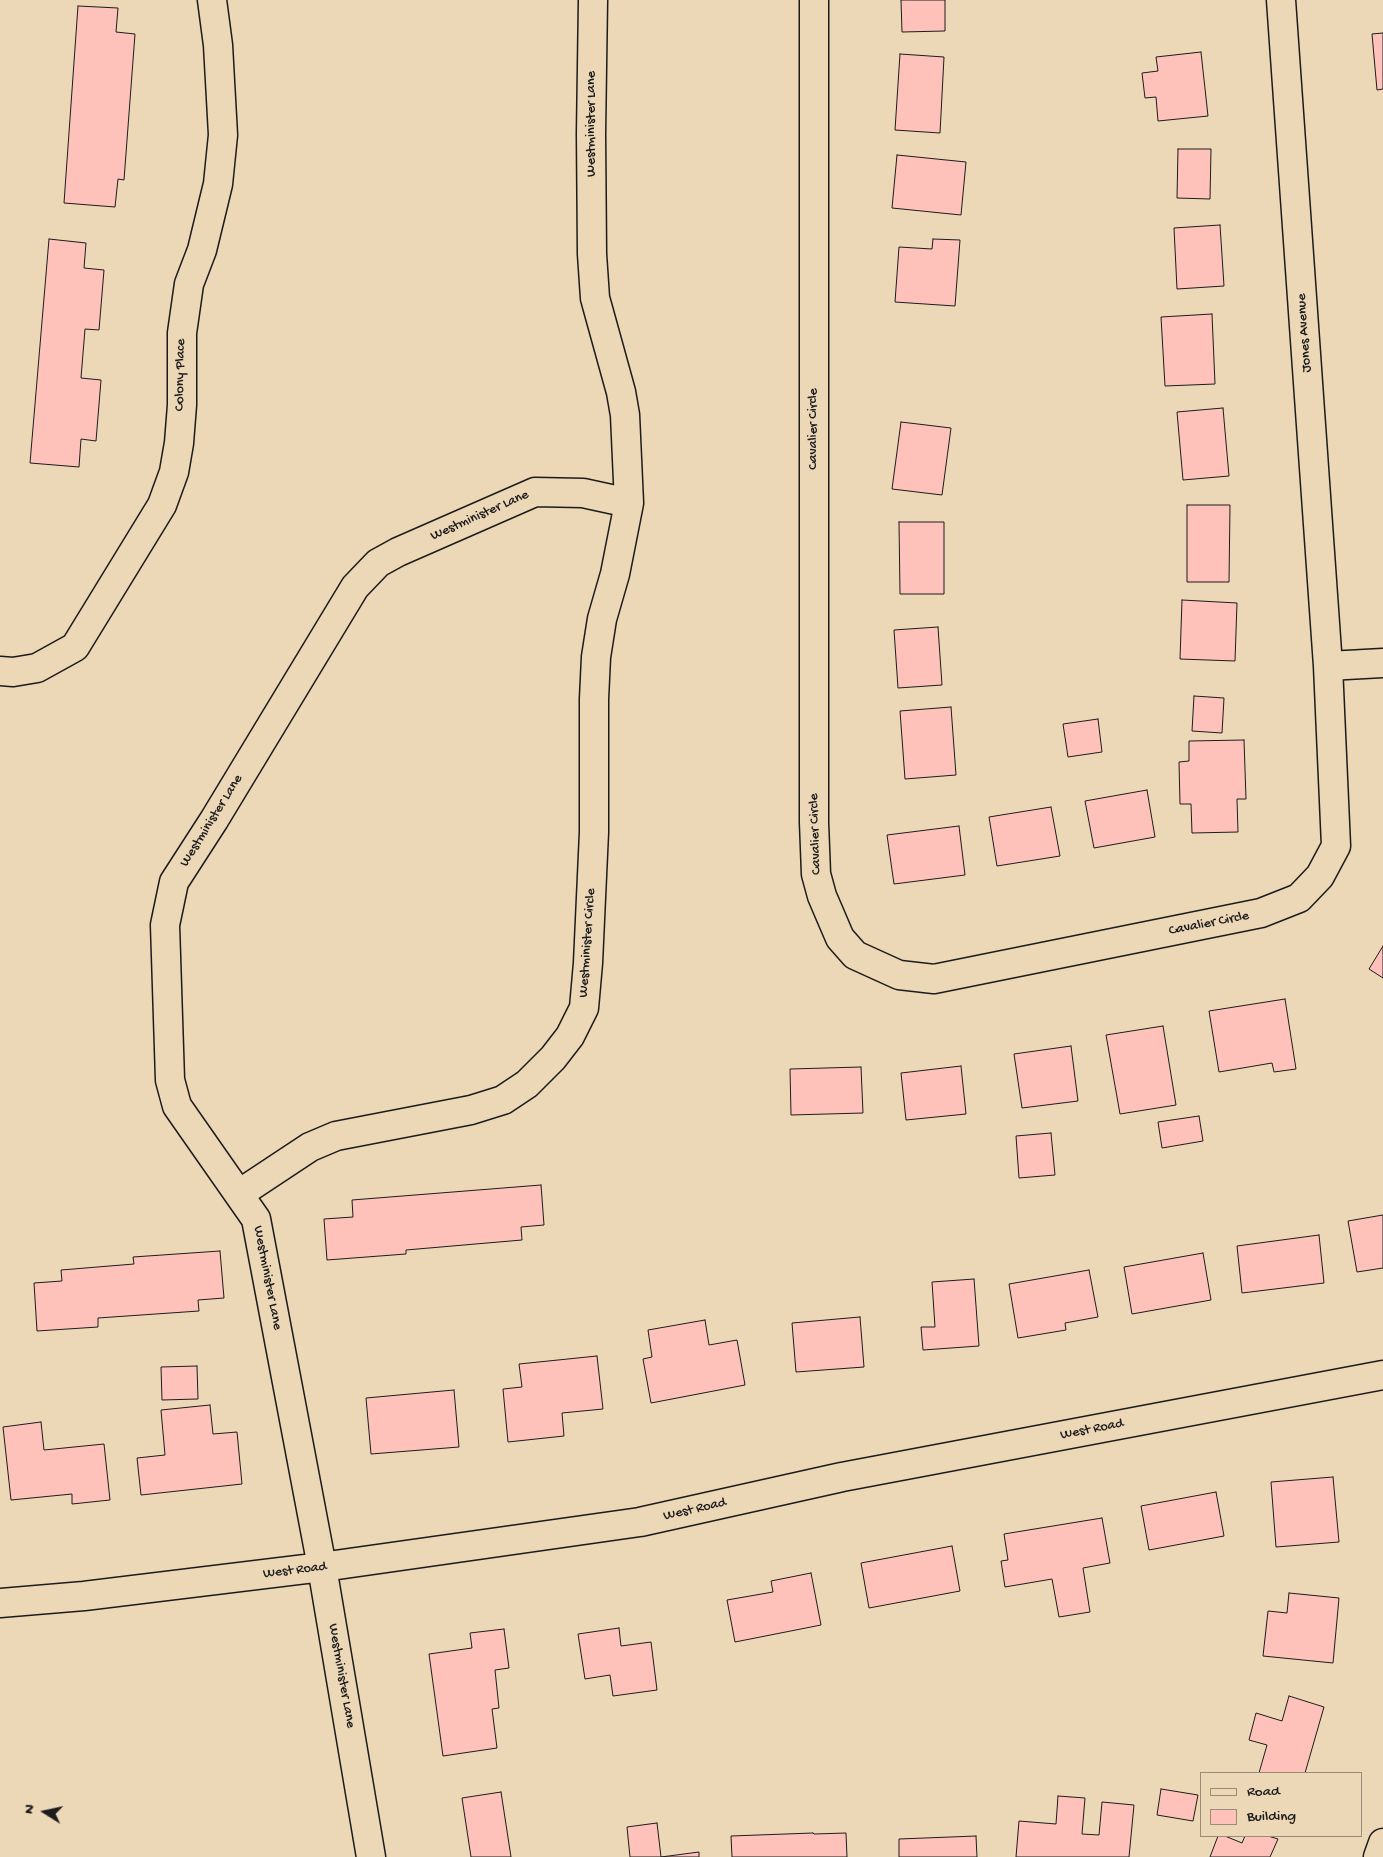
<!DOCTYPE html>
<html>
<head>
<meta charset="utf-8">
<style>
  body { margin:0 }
  #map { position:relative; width:1383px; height:1857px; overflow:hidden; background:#ecd7b6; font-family:"Gochi Hand",sans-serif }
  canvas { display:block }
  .legend { position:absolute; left:1200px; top:1772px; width:162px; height:65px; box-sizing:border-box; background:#ecd7b6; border:1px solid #998c78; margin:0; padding:6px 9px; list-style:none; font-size:15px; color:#1c1c1c }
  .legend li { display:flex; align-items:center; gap:10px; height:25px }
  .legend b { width:25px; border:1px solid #998c78 }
  .north { position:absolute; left:20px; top:1787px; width:50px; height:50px; -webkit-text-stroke:4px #ecd7b6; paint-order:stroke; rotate:280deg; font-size:14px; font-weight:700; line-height:20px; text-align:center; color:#1c1c1c }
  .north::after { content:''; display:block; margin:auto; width:18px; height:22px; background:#1c1c1c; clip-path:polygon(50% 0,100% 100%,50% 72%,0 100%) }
</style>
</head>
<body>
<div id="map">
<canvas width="1383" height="1857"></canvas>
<ul class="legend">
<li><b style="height:6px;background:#ecd7b6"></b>Road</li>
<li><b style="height:14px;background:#fec2bb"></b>Building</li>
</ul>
<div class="north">N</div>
</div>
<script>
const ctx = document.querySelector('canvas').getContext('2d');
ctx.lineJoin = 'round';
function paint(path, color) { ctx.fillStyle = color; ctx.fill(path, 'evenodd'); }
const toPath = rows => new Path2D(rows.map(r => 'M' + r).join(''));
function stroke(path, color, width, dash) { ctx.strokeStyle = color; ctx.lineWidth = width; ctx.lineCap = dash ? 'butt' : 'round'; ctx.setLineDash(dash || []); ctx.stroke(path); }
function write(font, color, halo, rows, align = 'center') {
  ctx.font = font + ' "Gochi Hand",sans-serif'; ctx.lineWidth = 4; ctx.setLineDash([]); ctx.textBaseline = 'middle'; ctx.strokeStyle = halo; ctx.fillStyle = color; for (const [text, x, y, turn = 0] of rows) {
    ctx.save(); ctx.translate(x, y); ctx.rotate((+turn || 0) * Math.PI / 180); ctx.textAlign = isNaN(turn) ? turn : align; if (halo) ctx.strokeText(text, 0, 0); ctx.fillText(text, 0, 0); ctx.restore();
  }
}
const building = toPath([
  [901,0,945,0,945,31,902,32,901,0],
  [78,6,118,8,116,32,135,34,124,180,118,179,115,207,64,203,78,6],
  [1383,33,1383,89,1377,90,1372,34,1383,33],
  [1201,52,1208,116,1158,121,1156,97,1145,98,1142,73,1158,71,1156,57,1201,52],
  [900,54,944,57,940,133,895,130,900,54],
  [1178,149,1211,149,1210,199,1177,198,1178,149],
  [897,155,966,162,961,215,892,208,897,155],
  [1220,225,1224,286,1177,289,1174,228,1220,225],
  [49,239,86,243,84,268,104,270,99,330,85,329,81,378,101,380,96,441,81,439,79,467,30,463,49,239],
  [933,239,960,240,955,306,895,302,899,247,932,249,933,239],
  [1212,314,1215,384,1165,386,1161,317,1212,314],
  [1223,408,1229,476,1183,480,1177,412,1223,408],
  [901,422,951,428,942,495,892,489,901,422],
  [1187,505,1230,505,1229,582,1187,582,1187,505],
  [899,522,944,522,944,594,900,594,899,522],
  [1182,600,1237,603,1235,661,1180,659,1182,600],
  [938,627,942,685,898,688,894,630,938,627],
  [1194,696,1224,698,1222,733,1192,731,1194,696],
  [951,707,956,775,905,779,900,711,951,707],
  [1098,719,1102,752,1068,757,1063,724,1098,719],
  [1244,740,1246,799,1237,799,1238,832,1192,833,1191,804,1180,804,1179,762,1189,761,1189,741,1244,740],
  [1147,790,1155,837,1094,848,1085,801,1147,790],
  [1051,807,1060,856,997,866,989,817,1051,807],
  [959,826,965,875,894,884,887,835,959,826],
  [1383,946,1383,978,1369,969,1383,946],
  [1285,999,1296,1069,1274,1072,1272,1063,1219,1072,1209,1011,1285,999],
  [1163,1026,1176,1105,1120,1114,1106,1035,1163,1026],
  [1071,1046,1078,1101,1022,1108,1014,1054,1071,1046],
  [961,1066,966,1114,906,1120,901,1073,961,1066],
  [861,1067,863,1113,791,1115,790,1069,861,1067],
  [1199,1116,1203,1141,1162,1148,1158,1122,1199,1116],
  [1051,1133,1055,1175,1019,1178,1016,1136,1051,1133],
  [541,1185,544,1225,521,1227,522,1240,406,1250,406,1254,327,1260,324,1219,353,1217,352,1200,541,1185],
  [1383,1215,1383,1268,1357,1272,1348,1221,1383,1215],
  [1319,1235,1324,1283,1242,1293,1237,1246,1319,1235],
  [220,1251,224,1298,198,1300,199,1311,98,1318,98,1327,37,1331,34,1283,62,1281,61,1270,134,1264,133,1257,220,1251],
  [1203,1253,1211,1300,1132,1314,1124,1267,1203,1253],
  [1089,1270,1098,1317,1065,1323,1066,1330,1018,1338,1009,1284,1089,1270],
  [974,1279,979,1346,923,1350,921,1327,935,1327,932,1282,974,1279],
  [860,1317,864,1367,796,1372,792,1323,860,1317],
  [705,1320,709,1345,737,1340,745,1385,651,1403,643,1359,652,1357,648,1330,705,1320],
  [597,1356,603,1409,562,1413,564,1436,508,1442,503,1389,522,1387,519,1364,597,1356],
  [197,1366,198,1399,162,1400,161,1367,197,1366],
  [454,1390,459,1447,371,1454,366,1398,454,1390],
  [210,1405,213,1434,237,1432,242,1484,141,1495,137,1458,165,1455,161,1410,210,1405],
  [41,1422,44,1450,104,1444,110,1500,72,1504,72,1494,11,1500,3,1427,41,1422],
  [1333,1477,1339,1542,1276,1547,1271,1482,1333,1477],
  [1216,1492,1224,1536,1149,1550,1141,1506,1216,1492],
  [1102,1518,1110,1563,1083,1568,1090,1612,1059,1617,1052,1579,1005,1587,1001,1561,1008,1560,1004,1534,1102,1518],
  [952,1546,960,1591,869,1608,861,1563,952,1546],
  [811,1573,821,1625,735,1642,727,1600,773,1592,771,1581,811,1573],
  [1289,1593,1339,1598,1333,1663,1263,1656,1268,1611,1287,1613,1289,1593],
  [619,1628,621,1646,651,1642,657,1690,613,1696,610,1675,585,1679,578,1634,619,1628],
  [504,1629,509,1668,495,1670,499,1708,492,1709,497,1748,443,1756,429,1654,472,1648,470,1633,504,1629],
  [1289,1696,1324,1707,1305,1773,1259,1773,1267,1745,1249,1740,1256,1713,1282,1721,1289,1696],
  [1161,1789,1198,1795,1193,1821,1157,1815,1161,1789],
  [501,1792,511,1857,471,1857,462,1798,501,1792],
  [1058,1796,1085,1798,1082,1834,1099,1835,1102,1802,1134,1805,1129,1857,1016,1857,1019,1821,1056,1824,1058,1796],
  [657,1823,661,1857,699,1852,699,1857,630,1857,627,1827,657,1823],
  [813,1833,814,1834,846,1833,847,1857,732,1857,731,1836,813,1833],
  [976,1836,977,1857,899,1857,899,1839,976,1836],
  [1218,1836,1225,1836,1242,1843,1245,1836,1268,1836,1278,1839,1270,1857,1210,1857,1218,1836]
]);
const minor = toPath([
  [814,0,814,822,816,874,822,896,840,938,855,955,899,975,934,979,1261,913,1299,898,1320,876,1336,846,1328,666,1281,0],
  [1328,666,1383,663],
  [0,671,13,672,37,668,75,647,162,505,174,472,179,443,182,405,182,333,189,284,202,250,218,184,223,135,218,45,212,0],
  [239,1194,310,1147,336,1136,471,1110,503,1100,527,1084,553,1058,570,1036,584,1008,588,963,594,832,594,699,596,657,602,619,615,574,629,503,625,415,621,392,595,298,592,254,591,134,593,0],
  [0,1603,84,1596,322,1567,640,1522,842,1477,1383,1375],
  [371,1857,322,1567,256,1219,177,1106,170,1080,165,925,174,882,214,820,355,587,378,563,398,552,535,492,583,493,629,503],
  [1378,1857,1383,1843]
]);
const streetNames = [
  ["Westminister Lane",592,124,-90],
  ["Jones Avenue",1305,333,-94],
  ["Colony Place",181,375,-89],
  ["Cavalier Circle",814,429,-90],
  ["Westminister Lane",480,516,-24],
  ["Westminister Lane",212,821,-58],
  ["Cavalier Circle",816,834,-92],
  ["Cavalier Circle",1209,924,-11],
  ["Westminister Circle",588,943,-86],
  ["Westminister Lane",267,1278,79],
  ["West Road",1092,1430,-11],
  ["West Road",695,1510,-13],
  ["West Road",295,1571,-7],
  ["Westminister Lane",341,1676,80]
];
paint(building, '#fec2bb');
stroke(building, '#1c1c1c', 1);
stroke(minor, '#1c1c1c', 31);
stroke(minor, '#ecd7b6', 28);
write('14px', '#1c1c1c', '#ecd7b6', streetNames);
</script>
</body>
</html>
